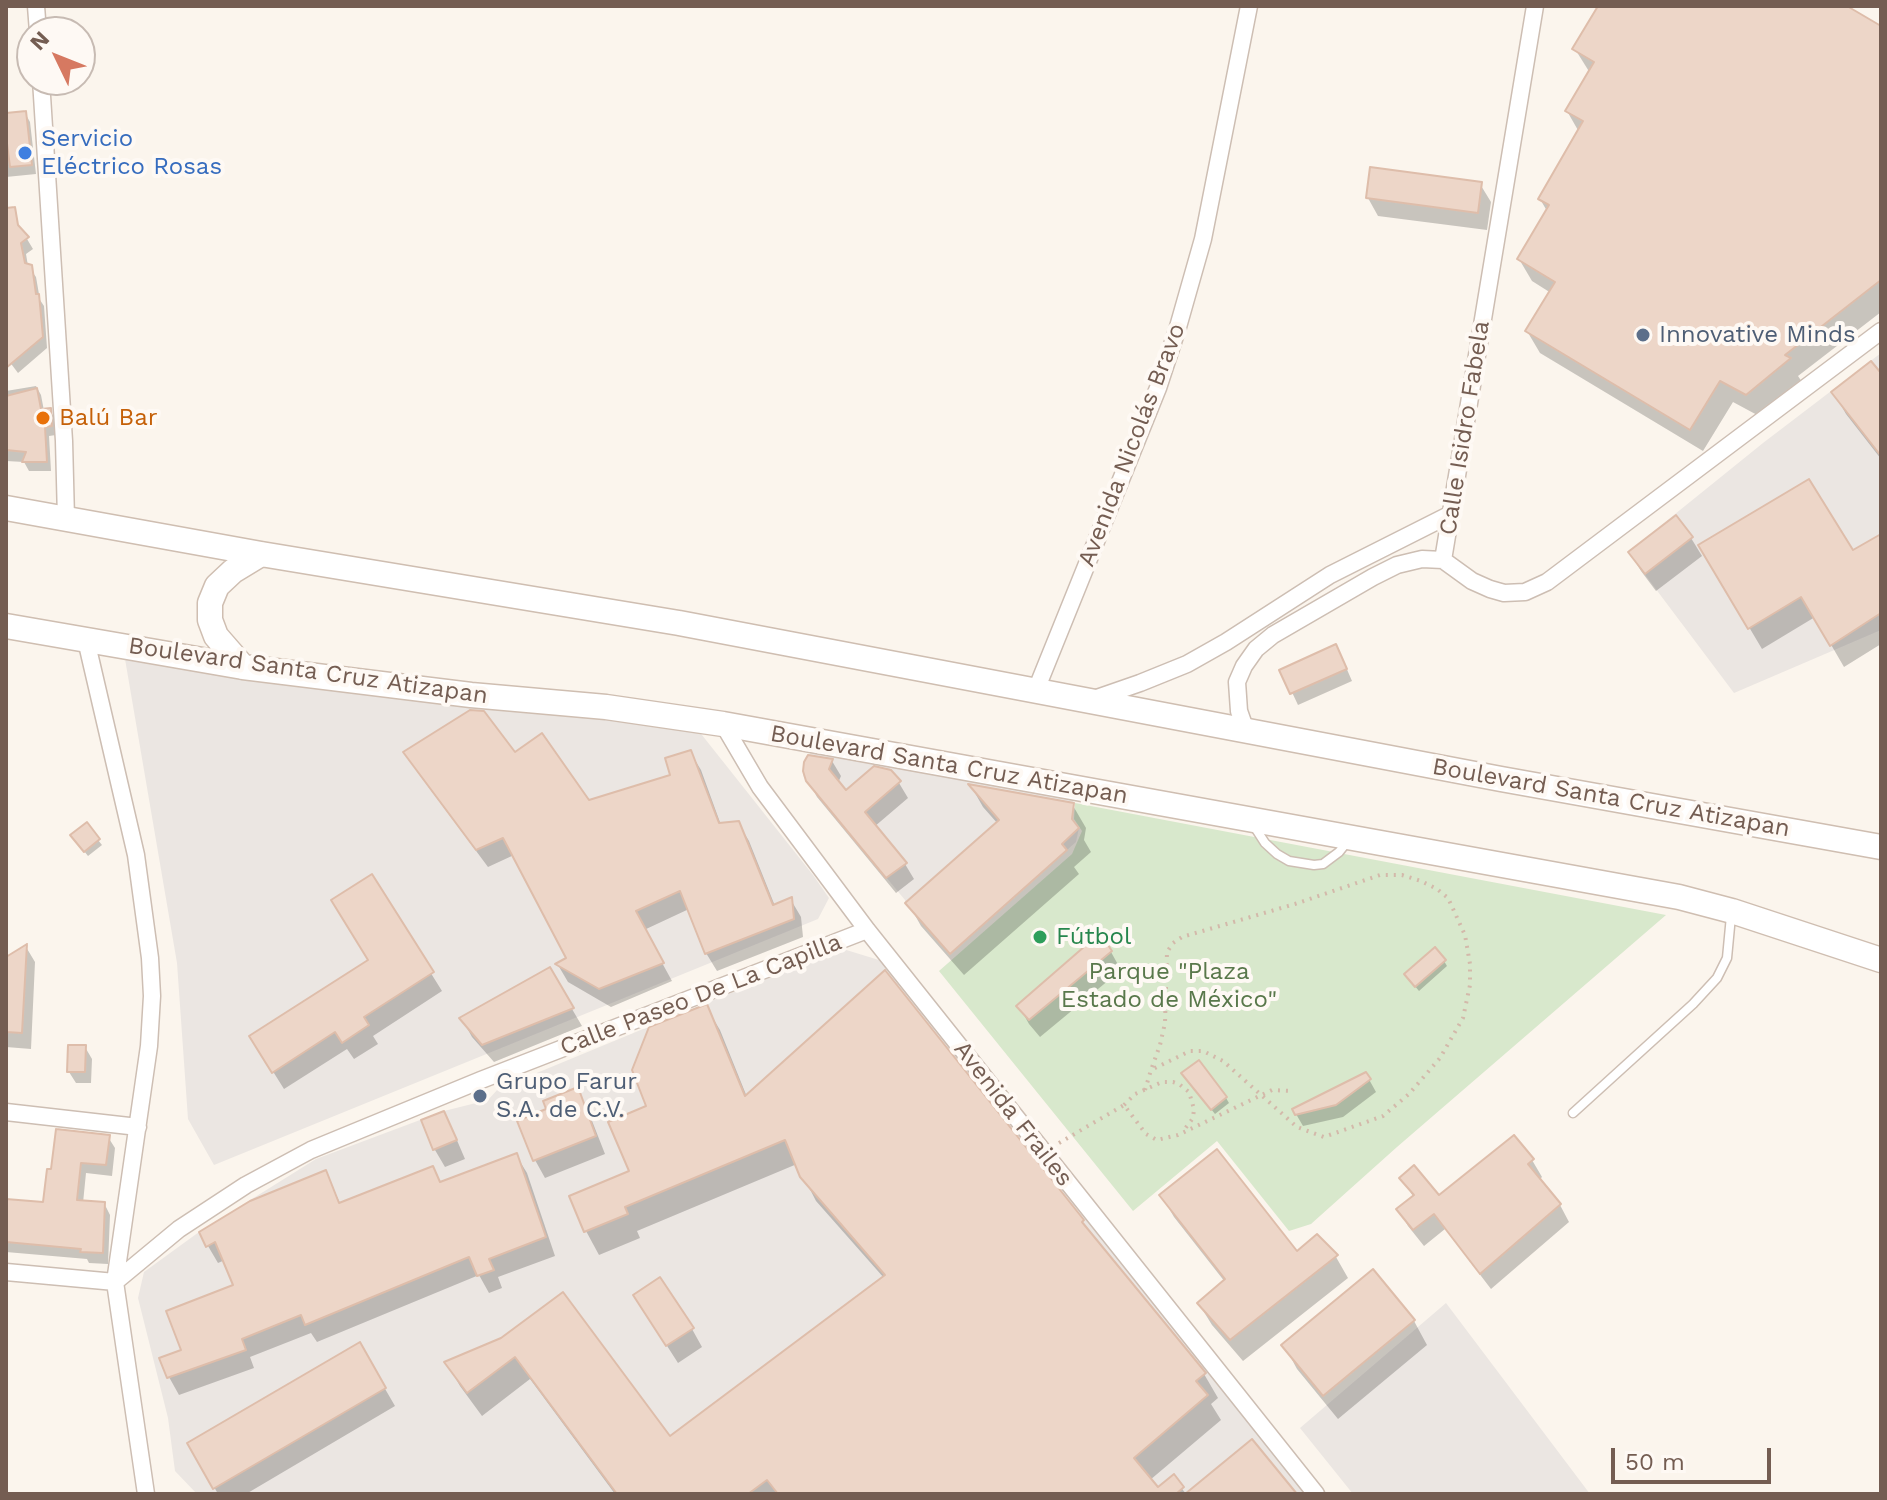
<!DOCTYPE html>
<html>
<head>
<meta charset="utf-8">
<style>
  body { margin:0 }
  #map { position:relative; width:1887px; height:1500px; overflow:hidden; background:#fbf5ed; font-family:"Work Sans",sans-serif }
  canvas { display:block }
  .frame { position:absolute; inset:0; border:8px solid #745d52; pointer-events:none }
  .north { position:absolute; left:16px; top:16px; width:80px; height:80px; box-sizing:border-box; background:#fef9f4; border:2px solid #c7bbb3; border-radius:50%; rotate:313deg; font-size:22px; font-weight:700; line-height:32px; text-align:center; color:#745d52 }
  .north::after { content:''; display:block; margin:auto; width:28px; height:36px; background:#d67961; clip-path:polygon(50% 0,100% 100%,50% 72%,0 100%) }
  .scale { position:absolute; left:1611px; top:1448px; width:160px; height:36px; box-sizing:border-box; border:4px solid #745d52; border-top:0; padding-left:10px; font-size:24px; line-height:28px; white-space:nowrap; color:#745d52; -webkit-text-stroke:6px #fef9f4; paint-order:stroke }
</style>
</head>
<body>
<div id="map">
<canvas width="1887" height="1500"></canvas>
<div class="frame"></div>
<div class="north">N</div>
<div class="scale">50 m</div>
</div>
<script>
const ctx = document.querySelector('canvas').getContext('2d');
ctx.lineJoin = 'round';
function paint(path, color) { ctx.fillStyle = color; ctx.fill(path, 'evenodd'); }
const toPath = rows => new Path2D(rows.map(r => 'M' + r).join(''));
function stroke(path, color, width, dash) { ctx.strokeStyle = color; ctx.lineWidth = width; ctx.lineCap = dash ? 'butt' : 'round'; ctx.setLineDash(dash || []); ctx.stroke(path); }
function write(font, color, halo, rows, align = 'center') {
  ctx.font = font + ' "Work Sans",sans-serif'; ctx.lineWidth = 8; ctx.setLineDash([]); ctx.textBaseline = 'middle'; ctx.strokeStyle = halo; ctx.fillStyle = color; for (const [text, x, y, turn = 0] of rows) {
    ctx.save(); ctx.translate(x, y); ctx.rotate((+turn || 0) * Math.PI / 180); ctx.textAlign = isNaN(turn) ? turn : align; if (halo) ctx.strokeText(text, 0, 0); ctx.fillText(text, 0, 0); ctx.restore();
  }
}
const industrial = toPath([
  [1881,353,1881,630,1734,693,1628,552,1763,443],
  [125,659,479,705,698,730,813,875,829,898,818,919,214,1165,188,1119,177,963],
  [813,751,1074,792,1072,819,1079,828,1076,842,950,954,905,903,905,900,806,781,803,775,804,762,805,758],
  [843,949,892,964,1309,1494,197,1494,175,1471,168,1418,138,1298,144,1272,199,1232,316,1159,444,1111,488,1100,498,1089,706,1003],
  [1446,1303,1590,1494,1353,1494,1300,1428]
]);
const green = toPath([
  [1075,803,1666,915,1397,1147,1311,1224,1289,1231,1217,1141,1133,1211,939,971,1072,854,1082,831,1074,819]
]);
const shadow = toPath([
  [1600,6,1843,6,1881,28,1881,312,1798,376,1802,382,1759,416,1733,402,1703,451,1540,353,1527,331,1551,293,1532,281,1519,259,1547,211,1540,199,1579,132,1567,111,1590,73,1575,49],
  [25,113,30,122,36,174,6,177,6,181,6,131],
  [1480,184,1491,202,1487,230,1378,216,1368,198],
  [6,214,27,239,33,249,26,254,28,266,36,277,40,300,44,306,47,348,18,373,6,357],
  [1881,377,1881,459,1846,414,1834,393],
  [36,386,41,395,44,411,50,410,55,419,56,435,49,436,51,471,29,471,24,462,6,461,6,391],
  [1881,536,1881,644,1844,667,1815,617,1762,649,1701,546,1852,553],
  [1691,538,1702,556,1656,591,1641,571,1630,553],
  [1342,658,1352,681,1298,705,1282,671],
  [690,752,701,770,721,825,738,823,749,841,775,906,791,900,801,917,803,937,717,971,706,953,689,909,644,930,672,981,611,1007,568,982,558,965,568,959,514,855,488,867,416,770,406,753,515,755,588,802,672,777],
  [832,761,841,776,838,783,846,793,899,783,908,798,874,827,905,864,914,879,896,893,817,797,808,780],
  [971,786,1072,804,1086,828,1084,840,1091,852,1074,867,1079,874,964,975,921,926,908,903,998,824,983,807],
  [86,825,102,845,88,856,76,841],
  [371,877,442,991,373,1036,378,1044,354,1059,347,1049,284,1089,262,1054,370,961],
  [26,947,35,962,31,1049,6,1047,6,959],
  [1111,952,1121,970,1040,1037,1029,1024,1019,1006],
  [1444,961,1447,966,1419,991,1409,979],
  [549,970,582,1026,494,1062,472,1037,462,1019],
  [706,1007,720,1030,747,1097,1082,1221,1090,1234,1204,1374,1218,1398,1211,1404,1221,1420,1150,1480,1158,1490,1173,1477,1186,1494,615,1494,530,1379,482,1416,460,1386,447,1363,502,1340,670,1439,884,1278,816,1201,797,1164,637,1231,640,1238,599,1255,586,1231,571,1197,631,1172,649,1107],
  [85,1047,92,1059,91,1083,76,1083,69,1072],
  [1366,1074,1376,1092,1343,1117,1303,1126,1296,1114],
  [1187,1079,1226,1098,1229,1103,1215,1114],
  [577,1090,587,1108,605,1154,545,1178,535,1160,520,1122,549,1111],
  [443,1113,453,1131,465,1159,445,1167,435,1150,423,1122],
  [108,1137,115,1148,112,1176,86,1173,83,1203,104,1203,110,1215,108,1264,89,1263,87,1259,6,1252,6,1201,45,1204,49,1171],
  [516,1155,527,1173,555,1256,498,1277,502,1288,489,1293,479,1275,317,1342,311,1333,250,1357,254,1368,179,1395,169,1377,184,1351,236,1286,225,1260,218,1263,208,1246,325,1172,341,1205,432,1168,441,1184],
  [1532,1160,1542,1177,1539,1180,1560,1205,1569,1222,1491,1289,1445,1229,1424,1246,1408,1226,1399,1210,1414,1198,1402,1178,1439,1198],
  [1161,1195,1297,1254,1317,1236,1336,1257,1348,1278,1243,1361,1212,1325,1199,1304,1225,1282,1174,1217],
  [1373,1272,1414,1321,1427,1345,1338,1419,1297,1369,1284,1345],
  [646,1313,692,1329,702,1347,678,1363],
  [359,1344,395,1406,246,1494,218,1494,190,1444]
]);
const building = toPath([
  [1598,6,1847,6,1881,26,1881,280,1785,355,1791,358,1746,395,1720,381,1690,430,1525,331,1555,282,1517,259,1549,205,1538,199,1583,121,1565,111,1594,62,1572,49,1598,6],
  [26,111,32,165,10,167,6,136,6,113,26,111],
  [1370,167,1482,182,1478,213,1366,198,1370,167],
  [15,207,18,225,29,237,21,243,25,263,32,265,36,294,39,294,43,337,6,368,6,208,15,207],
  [1871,361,1881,373,1881,456,1831,392,1871,361],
  [37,388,41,409,51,408,52,426,45,427,47,462,22,462,26,452,6,450,6,396,37,388],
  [1809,479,1853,550,1881,534,1881,613,1830,646,1801,597,1748,629,1698,545,1809,479],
  [1676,515,1693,537,1645,574,1628,552,1676,515],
  [1336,644,1347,669,1290,694,1279,670,1336,644],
  [470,710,484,711,515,752,542,733,589,800,670,775,665,758,691,750,719,823,739,821,773,905,792,897,794,919,705,954,680,891,636,911,664,963,599,989,555,964,566,958,503,838,476,850,403,752,470,710],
  [808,755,833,759,829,769,846,790,874,766,891,770,901,781,865,812,907,863,886,878,806,781,803,771,804,762,808,755],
  [968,784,1074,803,1072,819,1079,828,1062,844,1067,850,950,954,905,903,999,820,968,784],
  [87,822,100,839,84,852,70,835,87,822],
  [372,874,434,972,364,1017,369,1025,342,1043,335,1032,272,1073,249,1036,368,960,331,900,372,874],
  [1100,933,1112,951,1029,1020,1016,1006,1100,933],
  [27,944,22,1033,6,1032,6,957,27,944],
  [1435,947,1446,960,1415,987,1404,974,1435,947],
  [550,967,574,1008,482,1045,459,1018,550,967],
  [885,970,1084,1220,1082,1222,1206,1373,1196,1381,1208,1395,1134,1458,1158,1487,1174,1474,1184,1487,1176,1494,778,1494,767,1480,748,1494,617,1494,515,1357,467,1393,444,1362,501,1338,563,1292,670,1436,885,1275,800,1177,785,1140,625,1207,628,1214,584,1232,569,1196,629,1171,608,1122,646,1106,632,1070,649,1027,707,1004,745,1096,885,970],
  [68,1045,86,1045,85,1072,67,1072,68,1045],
  [1199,1060,1227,1097,1211,1110,1181,1073,1199,1060],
  [1366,1072,1371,1079,1336,1105,1295,1115,1292,1109,1366,1072],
  [578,1087,596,1136,533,1161,517,1121,546,1109,543,1101,578,1087],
  [444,1111,457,1140,433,1150,421,1120,444,1111],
  [56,1129,110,1135,106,1165,81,1163,77,1200,105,1202,103,1253,80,1252,81,1249,6,1242,6,1199,43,1202,47,1169,51,1169,56,1129],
  [1514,1135,1534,1159,1528,1164,1561,1204,1480,1274,1434,1214,1413,1230,1396,1209,1414,1195,1399,1178,1414,1165,1439,1195,1514,1135],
  [1217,1149,1297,1251,1317,1234,1338,1255,1230,1340,1197,1303,1225,1279,1159,1195,1217,1149],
  [517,1153,546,1237,489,1259,494,1270,477,1276,469,1257,305,1325,301,1315,242,1339,246,1350,167,1378,159,1358,181,1350,166,1311,233,1285,215,1242,206,1247,199,1232,250,1201,326,1170,339,1203,433,1166,440,1182,517,1153],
  [1373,1269,1415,1320,1323,1396,1281,1345,1373,1269],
  [660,1277,694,1328,666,1346,633,1295,660,1277],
  [360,1342,386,1388,213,1489,187,1443,360,1342],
  [1252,1439,1297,1494,1185,1494,1252,1439]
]);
const path = toPath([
  [1145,1090,1151,1070,1160,1045,1165,1023,1167,952,1173,943,1182,937,1295,904,1380,875,1402,875,1421,881,1437,889,1448,898,1465,935,1470,964,1470,985,1463,1018,1440,1058,1409,1094,1383,1116,1324,1137,1297,1127,1223,1061,1203,1051,1190,1051,1151,1070],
  [1124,1105,1135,1094,1162,1082,1173,1082,1179,1084,1189,1092,1194,1109,1193,1118,1184,1130],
  [1059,1143,1124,1105,1146,1134,1157,1140,1178,1135,1272,1090,1293,1091]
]);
const service = toPath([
  [1254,826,1265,843,1277,854,1289,861,1314,865,1323,864,1339,852,1347,842],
  [1573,1113,1693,1004,1717,978,1727,958,1731,916]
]);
const minor = toPath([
  [36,6,38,32],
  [41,80,64,441,66,519],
  [1443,560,1535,6],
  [1443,560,1472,581,1490,589,1504,593,1525,592,1547,582,1881,331],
  [86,640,136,855,150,958,152,996,149,1046,115,1282,146,1494],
  [1036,690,1158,388,1178,327,1203,239,1249,6],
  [1091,700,1140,683,1187,664,1226,642,1330,575,1451,514],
  [723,724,760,787,867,930,1316,1494],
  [1246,731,1239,711,1237,682,1244,666,1256,649,1273,635,1373,577,1397,565,1422,559,1443,560],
  [6,1112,138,1127],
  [6,1272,115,1282],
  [115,1282,179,1229,246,1185,311,1150,481,1080,867,930]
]);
const secondary = toPath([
  [6,508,261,554,679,623,1501,779,1881,847],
  [6,626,243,667,471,695,606,707,723,724,1679,897,1732,911,1881,960],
  [243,667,216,636,210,620,210,603,217,586,233,571,261,554]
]);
const markers = [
  [25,153,8,"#3f7fe0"],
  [1643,335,8,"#5c6f8a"],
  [43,418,8,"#e8710a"],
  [1040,937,8,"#2e9e5b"],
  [480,1096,8,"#5c6f8a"]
];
const shopNames = [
  ["Servicio",41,139],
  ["Eléctrico Rosas",41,167]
];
const serviceNames = [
  ["Innovative Minds",1659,335],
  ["Grupo Farur",496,1082],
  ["S.A. de C.V.",496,1110]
];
const foodNames = [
  ["Balú Bar",59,418]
];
const streetNames = [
  ["Calle Isidro Fabela",1465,428,-81],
  ["Avenida Nicolás Bravo",1132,445,-69],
  ["Boulevard Santa Cruz Atizapan",308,671,8],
  ["Boulevard Santa Cruz Atizapan",949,765,10],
  ["Boulevard Santa Cruz Atizapan",1611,798,10],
  ["Calle Paseo De La Capilla",701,995,-21],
  ["Avenida Frailes",1013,1114,52]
];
const leisureNames = [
  ["Fútbol",1056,937]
];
const parkNames = [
  ["Parque \"Plaza",1169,972],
  ["Estado de México\"",1169,1000]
];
paint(industrial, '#ebe6e2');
paint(green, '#d8e8cc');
paint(shadow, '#0003');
paint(building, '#edd6c8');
stroke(building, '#debdaa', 2);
stroke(service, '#cdbeb3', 11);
stroke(minor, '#cdbeb3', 19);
stroke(secondary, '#cfbeb1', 27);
stroke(path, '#d3b9aa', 4, [2, 6]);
stroke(service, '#fff', 8);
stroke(minor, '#fff', 16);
stroke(secondary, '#fff', 24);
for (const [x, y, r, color] of markers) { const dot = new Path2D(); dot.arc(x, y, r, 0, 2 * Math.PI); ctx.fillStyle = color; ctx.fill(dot); stroke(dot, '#fef9f4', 3); }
write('24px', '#366cbe', '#fef9f4', shopNames, 'left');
write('24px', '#4e5e75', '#fef9f4', serviceNames, 'left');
write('24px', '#c56008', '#fef9f4', foodNames, 'left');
write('24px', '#745d52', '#fef9f4', streetNames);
write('24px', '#27864d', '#fef9f4', leisureNames, 'left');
write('24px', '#59784b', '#fef9f4', parkNames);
</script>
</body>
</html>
